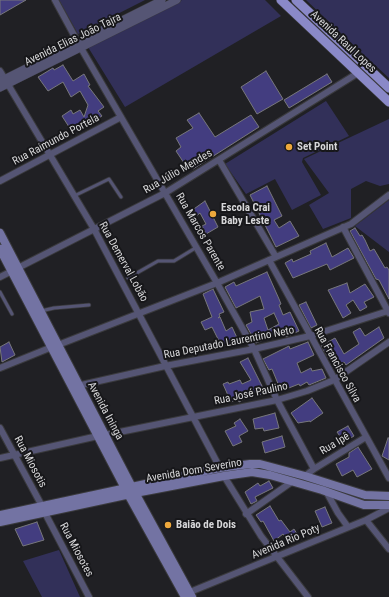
<!DOCTYPE html>
<html>
<head>
<meta charset="utf-8">
<style>
  body { margin:0 }
  canvas { display:block; background:#202024 }
</style>
</head>
<body>
<canvas width="389" height="597"></canvas>
<script>
const ctx = document.querySelector('canvas').getContext('2d');
ctx.lineJoin = 'round';
function paint(path, color) { ctx.fillStyle = color; ctx.fill(path, 'evenodd'); }
const toPath = rows => new Path2D(rows.map(r => 'M' + r).join(''));
function stroke(path, color, width, dash) { ctx.strokeStyle = color; ctx.lineWidth = width; ctx.lineCap = dash ? 'butt' : 'round'; ctx.setLineDash(dash || []); ctx.stroke(path); }
function write(font, color, halo, rows, align = 'center') {
  ctx.font = font + ' "Roboto Condensed",sans-serif'; ctx.lineWidth = 4; ctx.setLineDash([]); ctx.textBaseline = 'middle'; ctx.strokeStyle = halo; ctx.fillStyle = color; for (const [text, x, y, turn = 0] of rows) {
    ctx.save(); ctx.translate(x, y); ctx.rotate((+turn || 0) * Math.PI / 180); ctx.textAlign = isNaN(turn) ? turn : align; if (halo) ctx.strokeText(text, 0, 0); ctx.fillText(text, 0, 0); ctx.restore();
  }
}
const green = toPath([
  [59,0,145,0,78,34],
  [182,0,265,0,281,16,125,107,88,47],
  [306,0,389,0,389,78,362,53],
  [326,101,349,136,303,158,302,162,321,195,292,210,275,179,246,194,225,164],
  [389,119,389,184,380,186,366,181,351,189,351,218,323,229,309,205,329,193,304,159],
  [389,200,389,252,355,226],
  [59,550,80,597,42,597,23,561]
]);
const building = toPath([
  [0,0,26,0,0,15,0,0],
  [63,65,73,81,84,74,90,85,88,86,104,107,98,111,102,116,84,127,82,125,71,130,62,116,71,110,73,114,80,110,84,117,88,105,80,91,71,97,63,82,48,91,38,77,53,68,54,70,63,65],
  [266,71,283,99,257,114,241,87,266,71],
  [327,74,332,82,289,108,284,100,327,74],
  [199,113,215,137,251,115,259,127,193,169,190,164,186,166,176,151,181,147,176,138,193,128,187,120,199,113],
  [267,186,282,216,274,220,279,228,290,221,299,236,276,247,250,195,267,186],
  [205,201,218,227,206,234,202,226,206,224,200,213,195,217,191,211,205,201],
  [355,228,360,236,362,235,365,240,370,251,374,249,385,268,387,267,389,270,389,299,379,280,376,279,350,231,355,228],
  [326,243,332,257,348,248,354,258,330,270,327,264,293,278,285,263,292,259,293,262,311,254,310,251,326,243],
  [267,272,279,299,281,304,279,305,283,315,290,312,299,331,286,337,283,332,256,343,246,325,252,322,250,312,264,309,260,296,236,308,225,287,234,282,236,286,267,272],
  [274,313,279,324,268,330,264,318,274,313],
  [347,283,350,293,365,284,374,297,364,302,367,307,360,311,353,300,346,305,351,313,343,318,328,290,347,283],
  [213,289,224,312,219,314,220,316,218,318,220,317,226,331,232,327,239,342,232,346,230,343,222,347,212,327,205,330,201,322,212,317,203,294,213,289],
  [306,302,317,325,311,328,299,305,306,302],
  [379,327,384,338,346,365,344,362,337,367,331,358,329,359,321,346,335,338,344,354,359,344,353,332,360,328,365,336,379,327],
  [9,342,15,355,2,362,0,347,9,342],
  [308,342,314,355,297,363,301,373,311,368,312,371,322,369,326,378,309,385,307,382,300,386,299,384,281,391,272,369,269,370,263,359,289,346,290,349,308,342],
  [248,358,265,392,258,396,256,392,239,402,238,399,231,402,223,384,228,382,229,384,240,380,242,384,251,380,240,362,248,358],
  [312,398,323,413,310,422,310,421,298,423,291,413,312,398],
  [275,413,279,428,264,431,263,428,255,429,253,419,275,413],
  [240,419,248,431,239,436,242,442,233,446,225,431,236,426,234,423,240,419],
  [348,426,354,436,344,442,337,432,348,426],
  [282,436,285,447,265,453,262,442,282,436],
  [388,438,389,438,389,460,382,456,388,438],
  [358,447,372,469,357,477,353,470,342,476,336,464,349,457,349,453,358,447],
  [269,481,273,488,255,497,257,501,251,504,245,492,258,483,260,486,269,481],
  [270,506,279,521,281,520,290,532,294,529,297,534,288,541,283,534,274,541,263,521,261,522,256,515,270,506],
  [325,507,332,523,322,527,315,511,325,507],
  [37,522,44,540,23,546,15,529,37,522]
]);
const service = toPath([
  [74,196,109,179,121,197],
  [128,278,158,261,174,261,197,247],
  [0,292,12,314],
  [41,311,54,308,89,305]
]);
const minor = toPath([
  [55,0,81,48,217,283,254,349,277,400,314,469],
  [0,71,94,229,220,468],
  [219,160,276,257],
  [0,181,121,117],
  [343,227,389,313],
  [269,260,389,478],
  [0,277,165,193,358,73],
  [58,345,217,283,351,224,389,195],
  [0,368,52,347],
  [77,386,165,366,254,349,310,336,388,311],
  [0,428,42,506],
  [105,435,277,400,307,391,334,380,389,342],
  [0,458,98,436],
  [224,476,261,536,308,597],
  [305,476,314,469,366,437],
  [326,491,338,513,348,527],
  [45,513,89,597],
  [246,514,293,481],
  [366,520,389,549],
  [190,592,366,520,389,508]
]);
const tertiary = toPath([
  [0,81,162,0],
  [0,88,177,0]
]);
const secondary = toPath([
  [0,233,132,487,192,597],
  [0,249,128,494,185,597],
  [0,515,220,468,250,464,260,464,305,476,365,495,389,496],
  [0,522,135,493,224,476,252,472,270,475,322,490,364,505,389,505]
]);
const primary = toPath([
  [281,0,389,102],
  [296,0,389,88]
]);
const markers = [
  [289,147,4,"#eea83c"],
  [213,214,4,"#eea83c"],
  [168,525,4,"#eea83c"]
];
const streetNames = [
  ["Avenida Elias João Tajra",73,40,-26],
  ["Avenida Raul Lopes",343,42,43],
  ["Rua Raimundo Portela",56,140,-28],
  ["Rua Júlio Mendes",178,172,-30],
  ["Rua Marcos Parente",200,232,60],
  ["Rua Demerval Lobão",123,262,61],
  ["Rua Deputado Laurentino Neto",229,343,-11],
  ["Rua Francisco Silva",337,365,61],
  ["Rua José Paulino",251,394,-12],
  ["Avenida Ininga",105,411,62],
  ["Rua Ipê",335,444,-31],
  ["Rua Miosotis",30,462,62],
  ["Avenida Dom Severino",194,471,-10],
  ["Avenida Rio Poty",286,542,-23],
  ["Rua Miosotes",76,550,62]
];
const poiNames = [
  ["Set Point",297,147],
  ["Escola Crai",221,208],
  ["Baby Leste",221,221],
  ["Baião de Dois",176,525]
];
paint(green, '#323059');
paint(building, '#433d80');
stroke(building, '#77777b', 1);
stroke(service, '#3a3a3d', 4.5);
stroke(minor, '#3a3a3d', 8);
stroke(tertiary, '#3a3a3d', 8);
stroke(secondary, '#3a3a3d', 10);
stroke(primary, '#3a3a3d', 10);
stroke(service, '#555574', 3);
stroke(minor, '#555574', 6);
stroke(tertiary, '#555574', 7);
stroke(secondary, '#7373a3', 8);
stroke(primary, '#8a89c8', 9);
for (const [x, y, r, color] of markers) { const dot = new Path2D(); dot.arc(x, y, r, 0, 2 * Math.PI); ctx.fillStyle = color; ctx.fill(dot); stroke(dot, '#17171a', 1.5); }
write('11px', '#d7d7d9', '#17171a', streetNames);
write('bold 11px', '#d7d7d9', '#17171a', poiNames, 'left');
</script>
</body>
</html>
